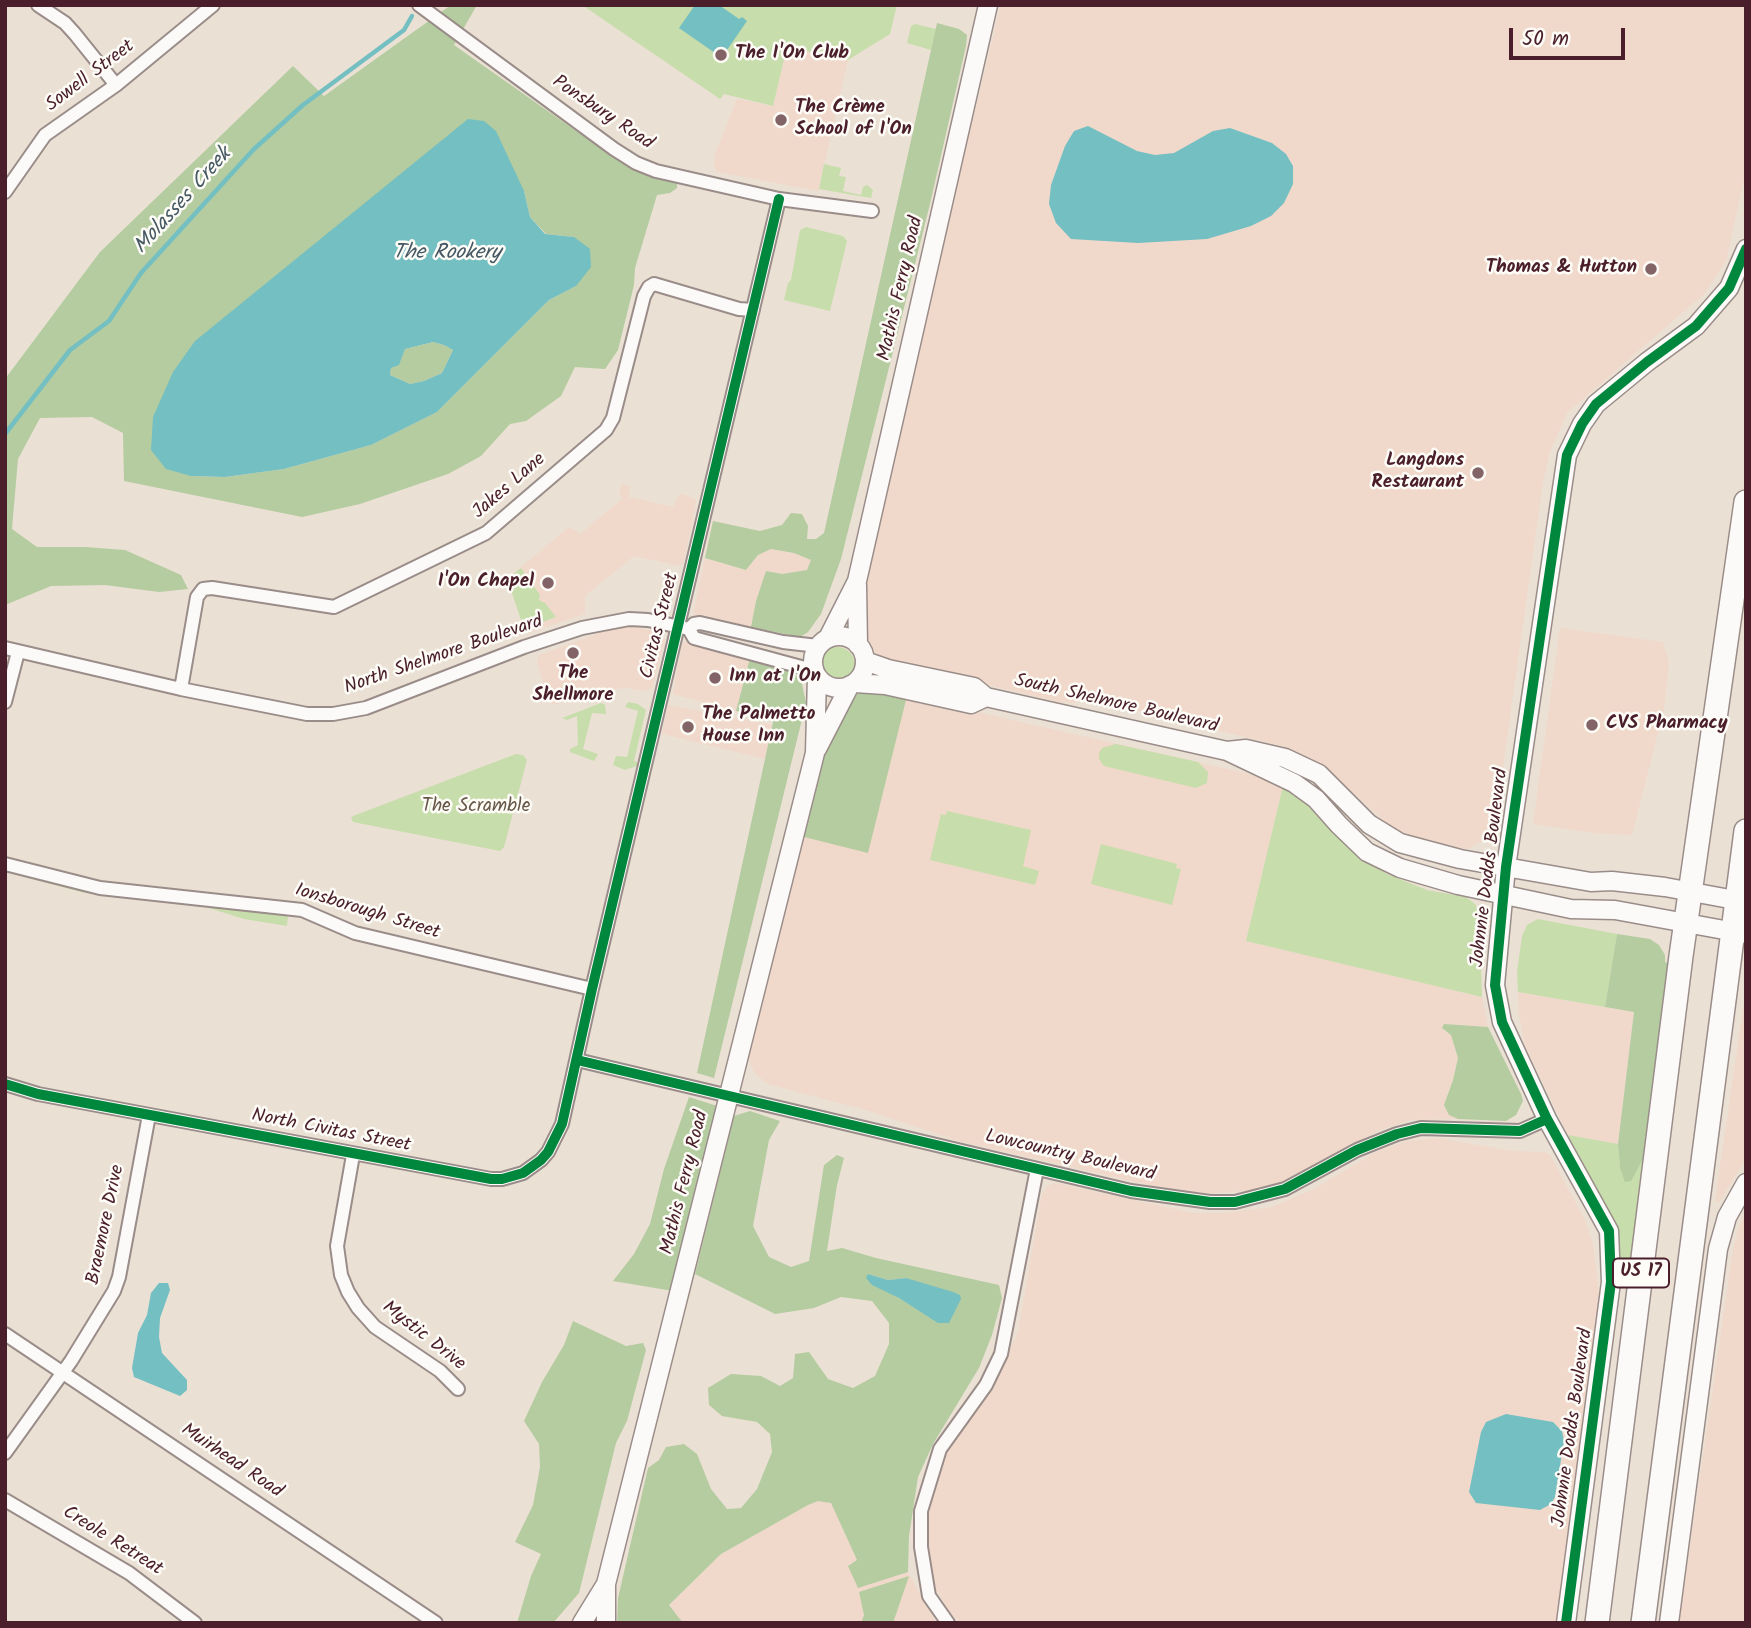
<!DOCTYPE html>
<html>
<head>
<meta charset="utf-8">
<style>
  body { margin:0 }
  #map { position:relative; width:1751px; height:1628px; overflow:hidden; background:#ebe0d4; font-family:Kalam,sans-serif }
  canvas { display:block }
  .frame { position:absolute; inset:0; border:7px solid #4a1f2b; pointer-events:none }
  .scale { position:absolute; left:1509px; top:28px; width:116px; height:32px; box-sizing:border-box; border:4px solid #4a1f2b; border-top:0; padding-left:9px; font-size:21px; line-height:24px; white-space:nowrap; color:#4a1f2b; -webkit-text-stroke:5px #fdfcf7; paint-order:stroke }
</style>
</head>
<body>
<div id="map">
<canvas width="1751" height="1628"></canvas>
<div class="frame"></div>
<div class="scale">50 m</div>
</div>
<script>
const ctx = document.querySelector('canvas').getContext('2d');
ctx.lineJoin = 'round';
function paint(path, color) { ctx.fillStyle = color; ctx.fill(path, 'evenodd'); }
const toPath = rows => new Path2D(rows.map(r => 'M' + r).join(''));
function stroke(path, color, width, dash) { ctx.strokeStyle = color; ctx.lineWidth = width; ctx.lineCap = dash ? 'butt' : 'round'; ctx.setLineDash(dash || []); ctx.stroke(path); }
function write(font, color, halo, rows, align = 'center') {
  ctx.font = font + ' Kalam,sans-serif'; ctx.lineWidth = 5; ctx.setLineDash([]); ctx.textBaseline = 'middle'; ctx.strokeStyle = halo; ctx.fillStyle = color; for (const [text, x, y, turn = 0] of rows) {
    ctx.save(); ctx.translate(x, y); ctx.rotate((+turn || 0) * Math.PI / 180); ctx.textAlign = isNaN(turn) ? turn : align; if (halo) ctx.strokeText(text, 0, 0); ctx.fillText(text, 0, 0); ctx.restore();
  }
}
const built = toPath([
  [1001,5,1746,5,1746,170,1726,261,1704,294,1568,412,1550,451,1543,482,1496,816,1486,839,1468,849,1419,841,1390,826,1324,767,1282,746,1086,698,1074,703,1059,702,888,661,871,649,860,611,864,565],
  [787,47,848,60,818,191,718,172,714,168,715,154,737,99,773,106],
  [622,484,630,486,629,497,673,507,679,495,683,494,695,499,696,502,684,562,680,566,634,556,585,596,585,614,528,633,525,631,508,581,509,577,569,527,580,534,622,499,619,491],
  [771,549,794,553,811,560,808,570,782,574,766,571,756,601,750,630,693,614,705,558,746,570,758,555],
  [627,625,658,632,665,639,652,688,643,691,627,688,603,690,553,705,550,703,537,663,539,655,619,626],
  [1560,628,1663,642,1669,662,1664,709,1632,835,1594,833,1533,824],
  [684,642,691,642,750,658,736,711,673,694,681,648],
  [907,696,1245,773,1283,786,1246,941,1482,997,1488,1027,1444,1024,1445,1032,1451,1035,1458,1058,1453,1080,1447,1094,1449,1115,1458,1119,1411,1120,1380,1130,1279,1183,1254,1190,1209,1194,1153,1186,959,1141,869,1111,768,1084,754,1073,748,1057,804,837,868,852],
  [668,705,772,725,766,759,662,734],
  [1746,989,1746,1158,1719,1203,1715,1200],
  [1518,992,1634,1012,1618,1144,1568,1135,1525,1045,1519,1015],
  [1437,1138,1513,1151,1544,1152,1550,1155,1585,1220,1593,1245,1599,1294,1559,1623,961,1623,949,1611,933,1584,924,1526,934,1485,947,1451,998,1377,1018,1332,1042,1194,1047,1186,1055,1183,1193,1213,1223,1213,1272,1207,1314,1189,1376,1152,1408,1141],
  [1746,1212,1746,1623,1679,1623,1733,1249,1738,1229],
  [818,1501,831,1503,858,1560,849,1566,885,1578,908,1572,936,1623,683,1623,669,1605,721,1554,808,1505]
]);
const green = toPath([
  [582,5,897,5,890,34,848,60,787,47,773,106,724,94,720,99],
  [915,24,936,29,931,50,907,43,911,26],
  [824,164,841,168,839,176,846,177,843,191,861,195,863,187,867,185,873,190,871,198,819,189],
  [806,227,843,236,847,241,830,311,784,300,788,283,791,280,800,230],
  [521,568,540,595,539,600,545,603,556,617,524,629,508,581,509,577],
  '819 665a18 18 0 1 1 36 0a18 18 0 1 1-36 0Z',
  [628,702,638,704,646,710,634,761,637,762,637,766,625,770,613,765,616,756,627,757,638,711,625,707],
  [601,703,605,705,606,714,592,713,583,749,598,754,594,761,570,752,570,749,578,745,577,716,567,720,562,718],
  [1116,744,1198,762,1208,772,1207,783,1196,788,1104,766,1099,759,1099,753,1102,748],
  [516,754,523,755,527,760,504,847,500,851,353,822,351,818,353,816],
  [1283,786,1308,801,1354,852,1387,874,1427,890,1466,897,1475,904,1484,928,1481,963,1482,997,1246,941],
  [947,811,1031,830,1023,866,1039,871,1035,885,930,860,941,814,946,815],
  [1101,844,1177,864,1176,868,1181,869,1172,905,1091,884],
  [5,869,284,915,288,916,287,926,244,919,209,908,85,893,5,872],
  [1538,919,1617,934,1605,1007,1518,992,1517,972,1522,936,1527,925],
  [1568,1135,1618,1144,1620,1168,1646,1153,1629,1283,1625,1288,1611,1227]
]);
const forest = toPath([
  [451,5,477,5,454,45,616,159,638,171,677,179,677,188,670,193,657,195,635,268,634,285,618,350,605,369,575,367,561,396,526,421,510,424,481,456,448,474,360,504,302,517,124,481,123,433,92,417,40,418,18,459,12,529,37,547,85,547,125,550,181,575,188,589,159,592,105,585,51,586,5,605,5,379,100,252,293,66,324,96],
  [524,191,530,217,546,234,574,237,576,286,549,300,437,412,371,445,284,469,225,477,191,476],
  [937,23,959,29,967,35,966,46,930,204,841,559,821,614,808,632,800,637,751,627,756,601,766,571,782,574,807,570,811,560,794,553,771,549,758,555,746,570,705,558,713,521,760,531,782,525,791,513,802,514,808,526,807,539,816,539,824,533],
  [433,342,444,345,453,350,442,373,424,381,410,384,390,375,391,368,399,364,405,349],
  [750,658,793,670,802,684,806,703,714,1078,697,1073,773,722,765,716,736,711],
  [874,690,907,696,868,853,804,837,831,730,846,704,859,693],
  [1617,934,1650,939,1659,945,1665,955,1665,962,1670,964,1646,1153,1631,1181,1625,1182,1620,1168,1618,1144,1634,1012,1605,1007],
  [1444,1024,1488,1027,1521,1094,1523,1101,1516,1115,1506,1121,1458,1119,1449,1115,1444,1105,1453,1080,1458,1058,1451,1035,1442,1028],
  [689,1097,717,1106,719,1115,673,1291,613,1281,634,1254,650,1224,664,1169],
  [750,1111,780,1121,769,1140,753,1226,769,1257,791,1267,809,1261,824,1165,837,1155,844,1158,837,1185,827,1251,842,1248,876,1258,999,1285,1002,1298,992,1335,979,1368,933,1444,918,1477,909,1536,908,1572,858,1588,848,1566,857,1560,831,1503,818,1501,808,1505,721,1554,669,1605,683,1623,617,1623,618,1598,648,1468,659,1460,666,1447,684,1444,697,1454,711,1489,727,1509,741,1508,757,1489,772,1452,770,1434,757,1422,722,1416,709,1405,708,1388,731,1374,761,1376,780,1386,793,1378,795,1354,809,1352,828,1379,853,1388,875,1376,889,1344,889,1323,872,1301,841,1297,814,1308,775,1314,695,1274,734,1116],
  [868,1274,888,1280,906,1278,926,1286,938,1322,899,1298],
  [573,1321,626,1346,643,1343,646,1350,627,1421,616,1443,579,1593,553,1623,517,1623,531,1576,541,1554,515,1542,533,1505,540,1467,539,1444,524,1421,542,1382,564,1345],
  [909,1576,893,1623,861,1623,864,1615,859,1592]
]);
const water = toPath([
  [695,5,719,5,739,19,742,17,747,21,720,60,715,56,715,53,679,28],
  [468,119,484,121,496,131,524,191,530,217,545,234,574,237,590,249,591,267,576,286,549,300,437,412,371,445,284,469,225,477,191,476,166,469,151,450,153,417,173,372,195,341],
  [433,342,444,345,453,350,442,373,424,381,410,384,390,375,391,368,399,365,405,349],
  [1088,126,1137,151,1155,155,1174,153,1213,131,1230,128,1272,143,1286,154,1293,166,1293,184,1284,203,1271,216,1251,226,1207,239,1138,243,1071,239,1056,223,1049,204,1051,185,1065,146,1074,131],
  [868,1274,888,1280,906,1278,953,1292,960,1295,961,1299,949,1323,938,1323,899,1298,872,1285,866,1278],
  [159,1283,168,1283,170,1290,160,1318,159,1337,162,1353,187,1380,187,1390,180,1396,134,1377,132,1368,138,1333,147,1315,151,1293],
  [1506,1414,1553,1422,1562,1431,1564,1441,1555,1497,1551,1504,1540,1510,1476,1503,1469,1492,1481,1432,1486,1422]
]);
const stream = toPath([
  [5,434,70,350,109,321,141,273,254,149,303,105,404,30,412,16]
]);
const street = toPath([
  [38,5,65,23,75,34,116,85],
  [419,5,614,149,636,163,656,171,779,199,872,211],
  [5,192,45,135,116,85,213,5],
  [689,629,694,624,700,623,783,642,818,646],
  [5,648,181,689,307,714,333,714,366,708,524,647,582,628,629,619,648,620,689,629,694,638,805,668,814,672],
  [181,689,197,597,203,589,212,588,334,607,486,533,606,430,613,418,644,296,649,287,654,284,739,309,753,310],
  [5,702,18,652],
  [5,864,100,888,302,910,355,933,592,989],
  [577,1060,1131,1191,1210,1202,1235,1202,1285,1189,1357,1150,1397,1134,1421,1128,1520,1131,1547,1119],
  [5,1084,38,1094,491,1179,502,1179,523,1173,541,1160,548,1152,562,1124,592,989,779,199],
  [353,1155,337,1246,341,1275,348,1292,358,1308,375,1327,440,1371,458,1389],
  [5,1334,436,1623],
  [5,1453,71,1361,114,1291,119,1277,149,1115],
  [5,1500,129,1573,195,1623],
  [948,1623,929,1596,921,1547,921,1511,940,1449,986,1385,1001,1354,1037,1169]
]);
const secondary = toPath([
  [857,585,858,645],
  '813 662a26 26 0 1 1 52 0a26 26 0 1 1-52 0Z',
  [828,638,857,581,988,5],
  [865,661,888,669,974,687,986,697,1227,751,1246,749,1285,758,1319,774,1369,824,1400,843,1460,859,1591,882,1612,881,1665,887,1746,902],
  [855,683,885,685,971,704,986,697],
  [817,749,850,685],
  [1227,751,1294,783,1316,799,1339,825,1367,852,1400,868,1458,885,1571,909,1615,910,1746,934],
  [582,1623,606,1584],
  [606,1623,606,1584,815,753,817,676],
  [1566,1623,1611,1282,1609,1231,1547,1119,1502,1022,1495,985,1506,867,1567,455,1582,424,1596,404,1647,362,1696,326,1729,288,1746,249],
  [1669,1623,1718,1249,1727,1217,1746,1183]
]);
const highway = toPath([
  [1597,1623,1681,956,1746,502],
  [1643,1623,1746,831]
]);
const cycleway = toPath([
  [577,1060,1131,1191,1210,1202,1235,1202,1285,1189,1357,1150,1397,1134,1421,1128,1520,1131,1547,1119],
  [5,1084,38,1094,491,1179,502,1179,523,1173,541,1160,548,1152,562,1124,592,989,779,199],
  [1566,1623,1611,1282,1609,1231,1547,1119,1502,1022,1495,985,1506,867,1567,455,1582,424,1596,404,1647,362,1696,326,1729,288,1746,249]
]);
const markers = [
  [721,55,7,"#826366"],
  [781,120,7,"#826366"],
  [1651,269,7,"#826366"],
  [1478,473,7,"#826366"],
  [548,583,7,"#826366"],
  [573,653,7,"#826366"],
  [715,678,7,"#826366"],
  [1592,725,7,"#826366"],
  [688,727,7,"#826366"]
];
const shields = [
  [1641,1273,56]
];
const shieldNames = [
  ["US 17",1641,1273]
];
const poiNames = [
  ["The I'On Club",735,55],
  ["The Crème",795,109],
  ["School of I'On",795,131],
  ["Thomas & Hutton",1637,269,"right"],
  ["Langdons",1464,462,"right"],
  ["Restaurant",1464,484,"right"],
  ["I'On Chapel",534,583,"right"],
  ["The",573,675,"center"],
  ["Shellmore",573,697,"center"],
  ["Inn at I'On",729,678],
  ["The Palmetto",702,716],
  ["House Inn",702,738],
  ["CVS Pharmacy",1606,725]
];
const streetNames = [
  ["Sowell Street",91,77,-37],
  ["Ponsbury Road",602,114,34],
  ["Mathis Ferry Road",902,289,-77],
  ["Jakes Lane",510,487,-41],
  ["Civitas Street",661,626,-76],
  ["North Shelmore Boulevard",444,656,-19],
  ["South Shelmore Boulevard",1116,705,13],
  ["Johnnie Dodds Boulevard",1491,868,-83],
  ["Ionsborough Street",367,913,17],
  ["North Civitas Street",331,1132,11],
  ["Lowcountry Boulevard",1070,1157,13],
  ["Mathis Ferry Road",686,1183,-76],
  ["Braemore Drive",107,1225,-78],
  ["Mystic Drive",423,1337,38],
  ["Johnnie Dodds Boulevard",1574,1428,-82],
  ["Muirhead Road",231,1462,34],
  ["Creole Retreat",112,1542,32]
];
const parkNames = [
  ["The Scramble",476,808]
];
const waterNames = [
  ["Molasses Creek",184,202,-48],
  ["The Rookery",447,254]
];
paint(built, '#f0d9ca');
paint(green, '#c7ddab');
paint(forest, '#b4cca0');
paint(water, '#74bfc2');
stroke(stream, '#74bfc2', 4.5);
stroke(street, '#9a8d89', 16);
stroke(secondary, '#9a8d89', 21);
stroke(highway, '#9a8d89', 26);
stroke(street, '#fcfaf9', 12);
stroke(secondary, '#fcfaf9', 18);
stroke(highway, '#fcfaf9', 23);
stroke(cycleway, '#00873e', 10);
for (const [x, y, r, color] of markers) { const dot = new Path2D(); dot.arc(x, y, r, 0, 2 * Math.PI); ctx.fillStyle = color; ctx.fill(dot); stroke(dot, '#fdfcf7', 2.5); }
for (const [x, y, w] of shields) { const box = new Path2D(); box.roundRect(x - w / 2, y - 14.5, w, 29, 5); ctx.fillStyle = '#fdfcf7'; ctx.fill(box); stroke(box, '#4a1f2b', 2); }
write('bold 18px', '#4a1f2b', null, shieldNames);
write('bold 19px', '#4a1f2b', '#fdfcf7', poiNames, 'left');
write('19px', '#4a1f2b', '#fdfcf7', streetNames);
write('19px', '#675748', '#fdfcf7', parkNames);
write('italic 21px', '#465964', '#fdfcf7', waterNames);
</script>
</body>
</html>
